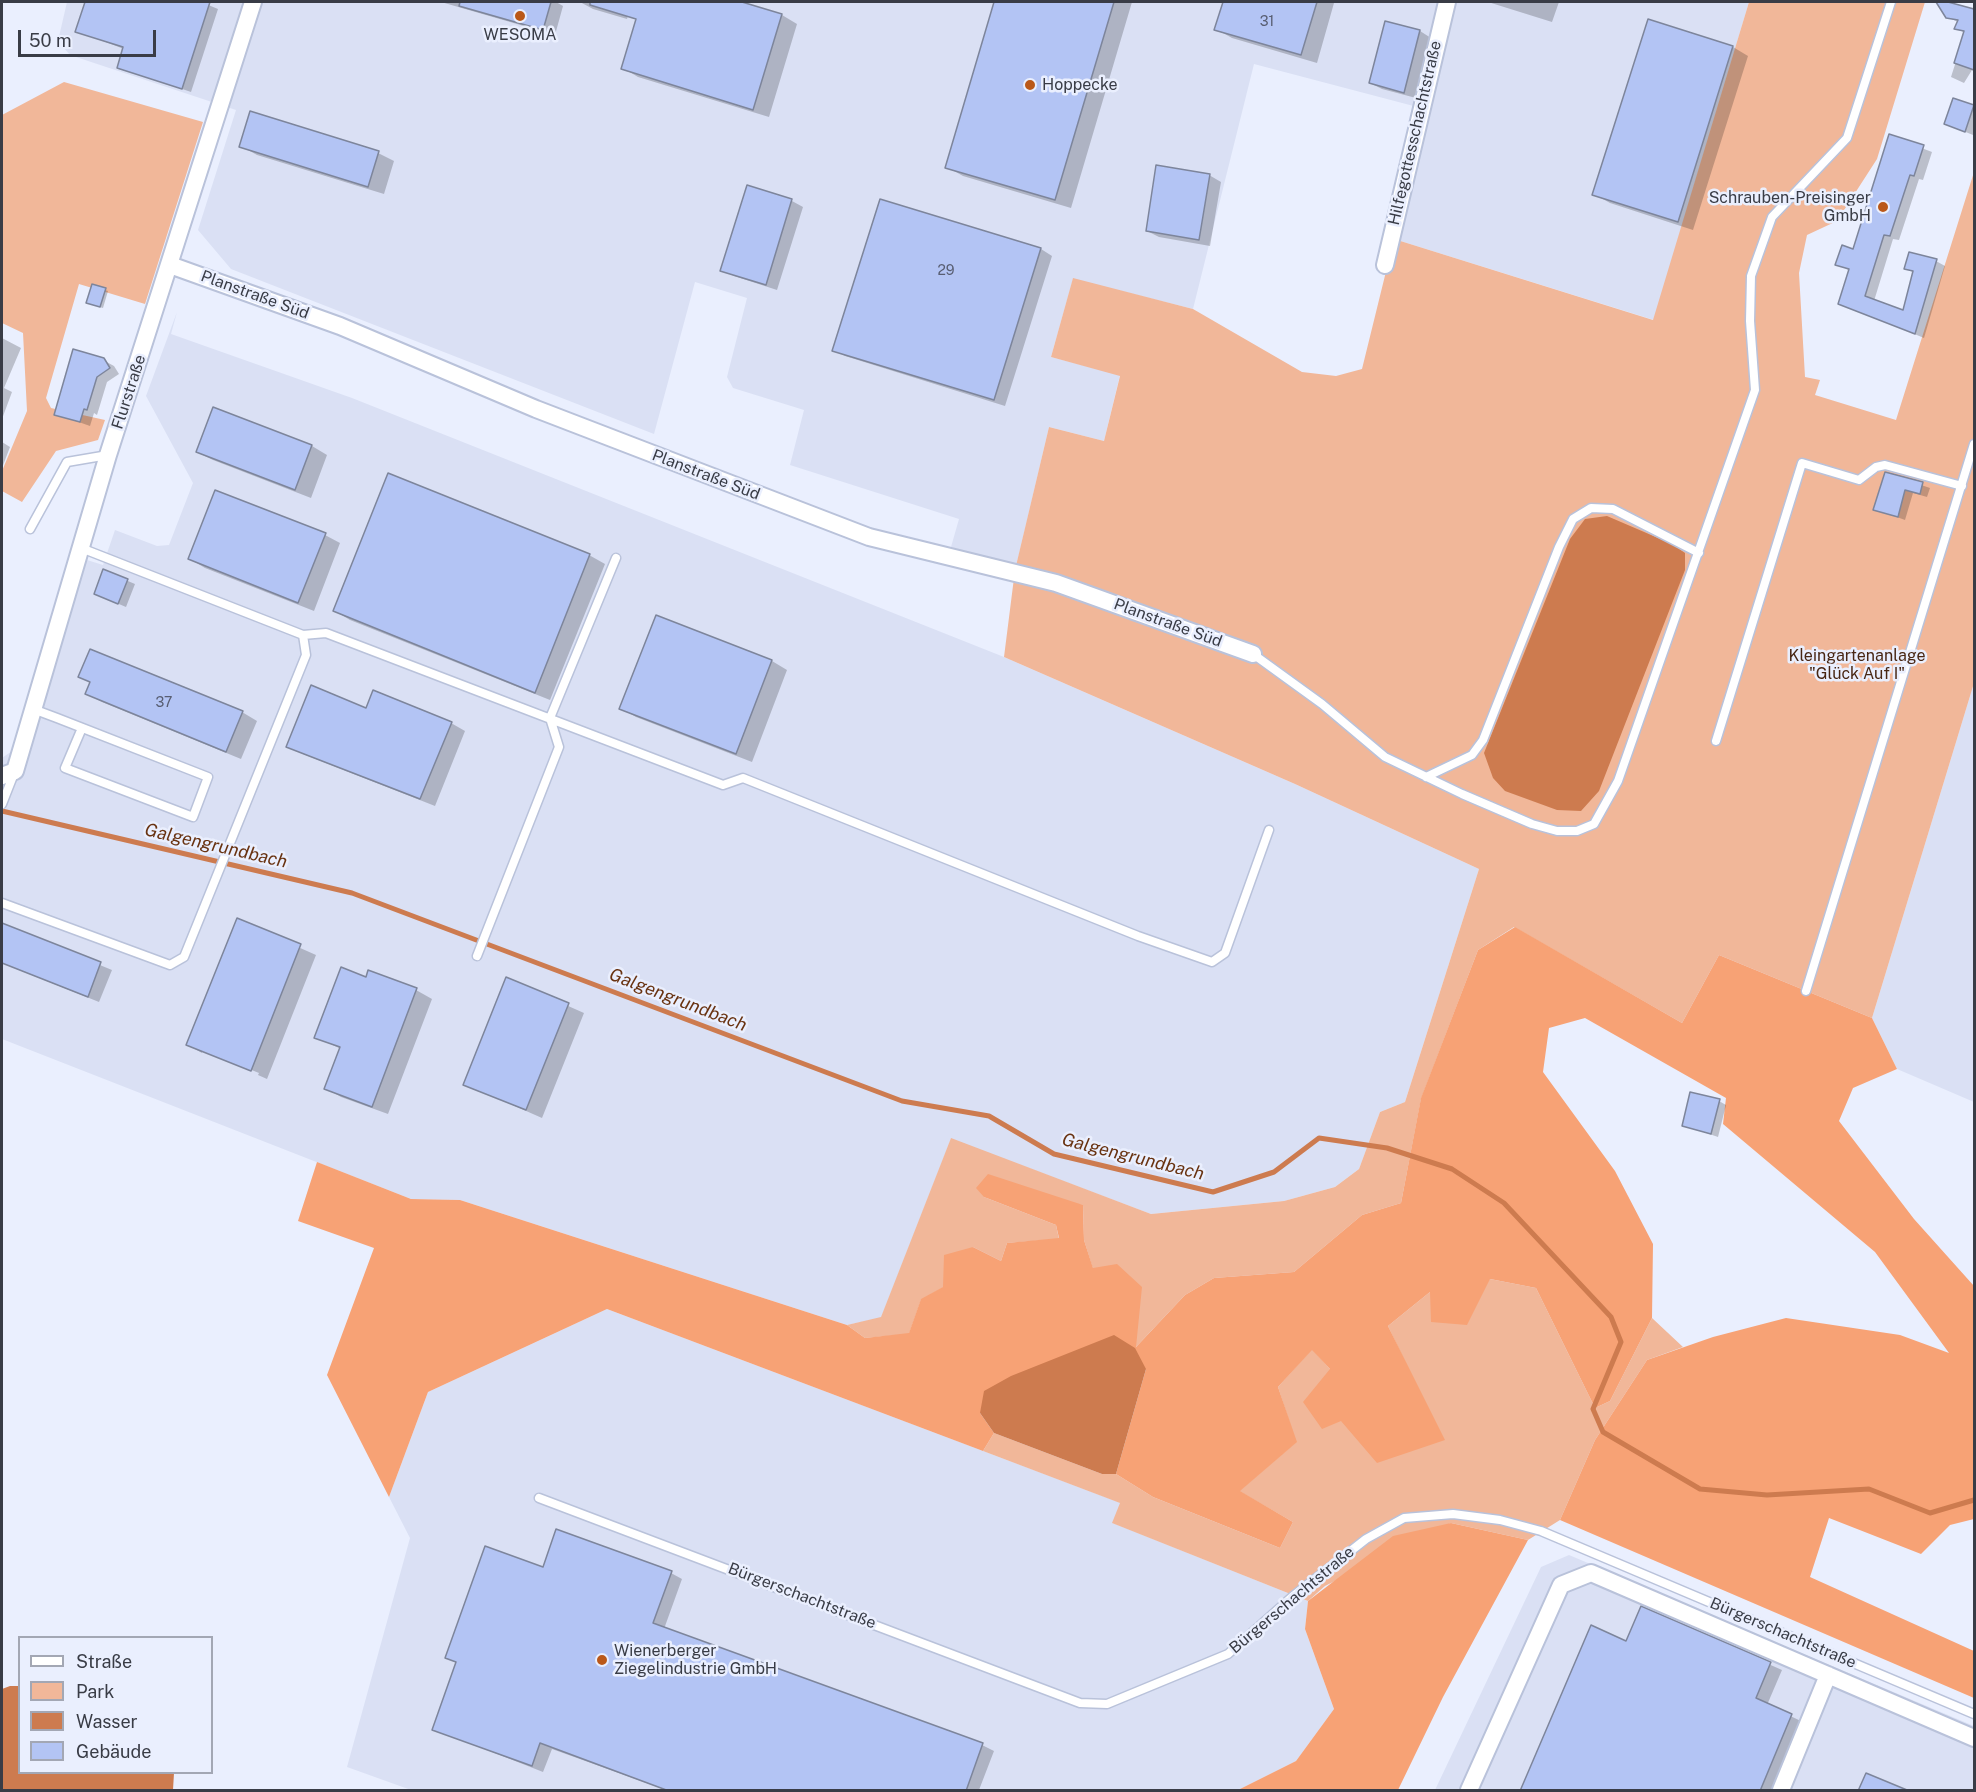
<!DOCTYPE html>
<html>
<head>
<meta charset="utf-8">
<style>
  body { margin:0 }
  #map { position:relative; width:1976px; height:1792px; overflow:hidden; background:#eaeffe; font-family:"Public Sans",sans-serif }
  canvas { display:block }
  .frame { position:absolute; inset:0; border:3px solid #393c46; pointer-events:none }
  .legend { position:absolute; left:18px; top:1636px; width:195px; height:138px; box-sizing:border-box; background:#eaeffe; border:2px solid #a3a7b4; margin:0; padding:8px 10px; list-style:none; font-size:18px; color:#393c46 }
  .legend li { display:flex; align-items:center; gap:12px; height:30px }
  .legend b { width:30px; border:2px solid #a3a7b4 }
  .scale { position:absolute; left:18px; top:30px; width:138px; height:27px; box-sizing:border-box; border:3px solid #393c46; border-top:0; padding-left:8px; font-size:18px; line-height:21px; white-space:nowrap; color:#393c46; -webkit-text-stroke:4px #eaeffe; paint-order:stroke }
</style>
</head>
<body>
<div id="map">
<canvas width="1976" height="1792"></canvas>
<div class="frame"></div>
<ul class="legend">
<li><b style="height:8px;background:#fff"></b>Straße</li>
<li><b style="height:16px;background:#f1b799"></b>Park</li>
<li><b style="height:16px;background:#cd7b4f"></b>Wasser</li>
<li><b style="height:16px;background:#b3c4f4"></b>Gebäude</li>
</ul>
<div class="scale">50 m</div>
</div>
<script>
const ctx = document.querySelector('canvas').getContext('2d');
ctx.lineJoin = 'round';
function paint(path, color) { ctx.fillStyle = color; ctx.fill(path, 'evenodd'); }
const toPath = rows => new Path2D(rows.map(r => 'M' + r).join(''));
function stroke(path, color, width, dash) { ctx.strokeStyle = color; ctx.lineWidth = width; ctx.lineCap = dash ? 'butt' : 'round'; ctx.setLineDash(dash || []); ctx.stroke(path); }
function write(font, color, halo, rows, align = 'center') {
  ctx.font = font + ' "Public Sans",sans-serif'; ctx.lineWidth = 5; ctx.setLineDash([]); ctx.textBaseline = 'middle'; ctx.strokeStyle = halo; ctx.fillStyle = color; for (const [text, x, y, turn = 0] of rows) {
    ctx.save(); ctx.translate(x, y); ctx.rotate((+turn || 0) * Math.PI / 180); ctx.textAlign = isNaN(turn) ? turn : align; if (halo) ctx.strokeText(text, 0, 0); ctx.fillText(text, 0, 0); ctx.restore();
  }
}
const built = toPath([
  [67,2,1749,2,1654,320,1394,239,1425,109,1254,64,1193,309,1073,279,1051,357,1120,375,1104,441,1049,427,1015,571,951,547,959,519,790,465,804,410,733,388,727,377,747,298,695,282,654,434,231,269,198,230,236,110,70,55,58,41],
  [177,312,171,334,352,398,1004,657,1295,784,1479,869,1405,1102,1380,1112,1359,1169,1335,1187,1284,1201,1151,1214,951,1139,881,1318,847,1325,460,1200,411,1199,2,1039,2,758,12,751,71,555,103,565,115,530,157,546,169,545,193,483,146,396],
  [1974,683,1974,1102,1897,1069,1872,1018],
  [607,1309,1121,1503,1113,1523,1308,1601,1305,1629,1334,1709,1296,1761,1238,1790,411,1790,347,1767,410,1538,389,1497,428,1392],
  [1569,1555,1974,1726,1974,1790,1435,1790,1541,1567]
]);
const green = toPath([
  [1749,2,1925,2,1877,159,1837,221,1807,235,1799,273,1805,377,1820,380,1815,395,1896,420,1974,172,1974,683,1872,1018,1719,955,1682,1023,1514,927,1478,950,1421,1099,1401,1203,1362,1215,1294,1272,1214,1278,1185,1295,1135,1348,1093,1269,1084,1240,1083,1205,984,1197,1056,1225,1059,1239,1007,1243,1001,1261,973,1247,944,1287,921,1300,909,1334,865,1338,847,1325,881,1317,951,1138,1151,1214,1284,1201,1335,1187,1359,1169,1380,1112,1405,1102,1479,869,1295,784,1004,657,1015,570,1049,427,1104,441,1120,376,1051,357,1073,278,1193,309,1302,372,1336,376,1362,369,1394,239,1653,320],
  [64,82,203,122,145,304,79,284,46,398,51,408,105,420,98,440,56,451,22,502,2,491,2,471,27,411,23,333,2,323,2,115],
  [1490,1279,1536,1288,1595,1408,1610,1401,1652,1318,1683,1347,1647,1360,1595,1440,1560,1520,1528,1540,1451,1523,1325,1586,1308,1601,1112,1523,1120,1503,983,1451,994,1433,1102,1474,1116,1474,1153,1497,1280,1548,1293,1522,1239,1491,1296,1442,1278,1387,1312,1349,1330,1369,1408,1368,1388,1326,1430,1292]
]);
const forest = toPath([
  [1515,927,1682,1023,1719,955,1872,1018,1897,1069,1853,1088,1839,1121,1914,1219,1974,1286,1974,1519,1950,1525,1921,1554,1829,1518,1810,1577,1974,1651,1974,1698,1560,1520,1595,1440,1647,1360,1713,1337,1786,1318,1900,1335,1949,1353,1875,1252,1723,1124,1726,1098,1585,1018,1549,1028,1543,1072,1615,1171,1653,1244,1652,1318,1610,1401,1595,1408,1536,1288,1490,1279,1467,1325,1431,1322,1430,1292,1388,1326,1445,1440,1377,1463,1341,1421,1322,1429,1303,1402,1330,1369,1312,1350,1278,1387,1297,1442,1240,1491,1293,1522,1280,1548,1153,1497,1116,1474,1146,1369,980,1413,994,1433,983,1451,607,1309,428,1392,389,1497,327,1375,374,1248,298,1221,317,1162,411,1199,460,1200,847,1325,865,1338,909,1333,921,1299,943,1287,944,1255,973,1247,1001,1261,1007,1243,1059,1238,1056,1225,984,1197,976,1188,988,1174,1083,1205,1084,1240,1093,1268,1117,1264,1142,1287,1136,1347,1185,1295,1214,1278,1294,1272,1362,1215,1401,1203,1421,1098,1478,950],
  [1451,1523,1528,1540,1443,1697,1398,1790,1238,1790,1296,1761,1334,1709,1305,1629,1308,1601,1393,1536]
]);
const water = toPath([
  [1607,516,1672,544,1685,553,1685,570,1599,791,1581,811,1557,810,1505,791,1493,778,1484,753,1570,539,1585,519],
  [1114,1335,1135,1348,1146,1369,1116,1474,1102,1474,994,1433,980,1413,984,1391,1011,1376],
  [10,1686,19,1686,20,1772,174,1773,173,1790,2,1790,2,1689]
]);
const shadow = toPath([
  [85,2,201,2,218,9,191,92,118,67,124,49,77,31],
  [441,2,556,2,563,6,555,35],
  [580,2,632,2,627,19,593,9],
  [644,2,737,2,782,15,797,24,769,117,638,77,623,68],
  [996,2,1132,2,1071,208,963,176,947,167],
  [1224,2,1334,3,1317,63,1232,38,1216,29],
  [1488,2,1559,2,1552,22],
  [1938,2,1974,12,1974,71,1972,70,1964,83,1951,77,1965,33,1956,28,1958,22,1947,17],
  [1649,20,1733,47,1748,56,1693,230,1610,203,1594,194],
  [1420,31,1431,38,1416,98,1382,89,1370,83],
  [1954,100,1974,107,1973,135,1946,124],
  [1890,136,1932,152,1923,180,1919,179,1899,240,1893,239,1874,301,1904,312,1914,273,1906,268,1936,261,1945,266,1924,338,1840,303,1850,271,1837,264,1854,251],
  [241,146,378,153,394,161,384,194,257,155],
  [1209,175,1221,182,1210,246,1159,237,1147,231],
  [748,187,792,201,803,207,777,290,734,276,722,270],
  [1041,249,1052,256,1005,406,845,356,834,350],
  [105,290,108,291,103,308,90,304],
  [2,338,21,348,4,388,12,392,2,419],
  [103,360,114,366,119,374,107,382,97,415,94,413,90,426,56,414],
  [2,442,10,447,2,468],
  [312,446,327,455,311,498,213,460,197,452],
  [1886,473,1930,488,1927,497,1913,493,1905,520,1875,509],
  [325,535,340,543,314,611,205,568,190,559],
  [589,555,605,564,550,700,350,620,335,611],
  [104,571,135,584,126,607,95,594],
  [657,617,772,661,787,670,752,762,636,717,621,708],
  [80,677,242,712,257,721,241,759,102,702,87,694,92,683],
  [451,723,465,731,435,806,303,754,288,746],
  [237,920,316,955,267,1079,258,1075,259,1073,202,1050,202,1053,188,1045],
  [2,925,112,970,99,1002,2,963],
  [367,978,416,990,432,999,388,1114,341,1097,326,1088,341,1049,316,1037],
  [507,979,584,1013,542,1118,465,1084],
  [1719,1101,1726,1105,1718,1137,1683,1125],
  [543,1569,671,1573,682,1579,664,1629,982,1745,994,1751,979,1790,666,1790,552,1749,543,1772,434,1729,457,1663,447,1657],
  [1641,1608,1782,1670,1767,1705,1803,1722,1774,1790,1522,1790,1627,1643]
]);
const stream = toPath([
  [2,811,352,893,902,1101,989,1116,1054,1154,1213,1192,1274,1172,1319,1138,1387,1148,1452,1169,1504,1203,1611,1317,1621,1342,1593,1409,1603,1432,1700,1489,1767,1495,1869,1489,1930,1513,1974,1500]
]);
const building = toPath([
  [85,2,210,2,182,89,117,68,123,47,75,32,85,2],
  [460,2,551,2,543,30,459,6,460,2],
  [590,2,742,2,782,14,753,110,621,69,636,19,590,5,590,2],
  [994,2,1114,2,1055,200,945,168,994,2],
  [1223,2,1317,2,1301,55,1214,30,1223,2],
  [1936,2,1948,2,1974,9,1974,70,1954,63,1964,31,1954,29,1958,20,1946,18,1936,2],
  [1648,19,1733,46,1678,222,1592,195,1648,19],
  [1385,21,1420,30,1404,93,1369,83,1385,21],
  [1953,98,1974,105,1965,132,1944,124,1953,98],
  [250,111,379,151,368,187,239,147,250,111],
  [1889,134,1924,145,1914,176,1910,175,1890,236,1884,235,1865,296,1903,310,1913,271,1904,269,1909,252,1937,259,1915,334,1838,304,1849,269,1835,265,1842,245,1853,249,1889,134],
  [1156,165,1210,174,1199,240,1146,231,1156,165],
  [747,185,792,199,766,285,720,271,747,185],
  [880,199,1041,248,994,400,832,351,880,199],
  [92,284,106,288,100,307,86,303,92,284],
  [73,349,104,358,110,368,97,377,87,410,84,409,80,422,54,415,73,349],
  [213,407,312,445,295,490,196,452,213,407],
  [1885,472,1923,482,1920,494,1905,490,1898,517,1873,510,1885,472],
  [388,473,590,554,535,693,333,611,388,473],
  [215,490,326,533,298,603,188,559,215,490],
  [103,569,128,579,118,604,94,594,103,569],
  [656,615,772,660,736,754,619,709,656,615],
  [90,649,243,711,226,752,85,694,90,682,78,677,90,649],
  [311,685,366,708,373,690,452,722,420,799,286,747,311,685],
  [237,918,301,944,251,1071,186,1045,237,918],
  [2,923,101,962,88,997,2,963,2,923],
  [341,967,366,977,368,970,417,988,372,1107,324,1089,340,1047,314,1038,341,967],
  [506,977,569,1003,526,1110,463,1085,506,977],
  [1690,1092,1720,1099,1711,1134,1682,1126,1690,1092],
  [556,1529,672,1571,653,1623,983,1743,966,1791,669,1791,540,1743,532,1766,432,1730,456,1662,445,1658,485,1546,543,1567,556,1529],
  [1641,1606,1771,1662,1756,1698,1792,1714,1760,1791,1520,1791,1591,1625,1626,1641,1641,1606],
  [1866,1773,1907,1790,1907,1791,1858,1791,1866,1773]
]);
const lane = toPath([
  [30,529,67,462,108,455],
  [81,548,303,635,326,633,723,785,743,778,1138,936,1212,962,1225,953,1269,830],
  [1253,654,1322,704,1385,757,1462,794,1532,824,1557,831,1577,831,1594,824,1618,781,1755,390,1750,321,1751,276,1772,217,1847,138,1891,2],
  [33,709,57,718,208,777,193,817,65,768,82,728],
  [1716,741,1802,463,1859,480,1876,467,1885,465,1962,486],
  [1426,777,1472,755,1483,740,1559,547,1573,519,1591,508,1613,509,1699,553],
  [2,804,15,771],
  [2,903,170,965,184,957,306,655,303,635],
  [477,956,559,747,550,718,616,558],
  [1806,991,1974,444],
  [539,1498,1080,1703,1107,1704,1228,1654,1292,1597,1366,1539,1404,1518,1453,1514,1500,1520,1541,1531,1974,1714]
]);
const street = toPath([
  [170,265,340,326,536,409,869,537,1056,583,1253,654],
  [1385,265,1447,2],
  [2,776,15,771,108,455,253,2],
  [1469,1790,1561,1585,1591,1573,1974,1738],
  [1781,1790,1828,1675]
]);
const markers = [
  [520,16,6,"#ba5819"],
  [1030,85,6,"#ba5819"],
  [1883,207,6,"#ba5819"],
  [602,1660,6,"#ba5819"]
];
const numberNames = [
  ["31",1267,22],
  ["29",946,271],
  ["37",164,703]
];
const poiNames = [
  ["WESOMA",520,35,"center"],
  ["Hoppecke",1042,85],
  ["Schrauben-Preisinger",1871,198,"right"],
  ["GmbH",1871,216,"right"],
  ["Wienerberger",614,1651],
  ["Ziegelindustrie GmbH",614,1669]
];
const streetNames = [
  ["Hilfegottesschachtstraße",1415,133,-77],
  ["Planstraße Süd",255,295,20],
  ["Flurstraße",129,392,-72],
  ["Planstraße Süd",706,475,21],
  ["Planstraße Süd",1168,623,20],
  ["Bürgerschachtstraße",802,1596,21],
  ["Bürgerschachtstraße",1292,1600,-40],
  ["Bürgerschachtstraße",1783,1633,23]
];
const parkNames = [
  ["Kleingartenanlage",1857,656],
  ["\"Glück Auf I\"",1857,674]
];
const waterNames = [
  ["Galgengrundbach",216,846,13],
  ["Galgengrundbach",678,1000,21],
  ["Galgengrundbach",1133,1157,14]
];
paint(built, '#dae0f4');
paint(green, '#f1b799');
paint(forest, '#f7a275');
paint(water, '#cd7b4f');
paint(shadow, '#0003');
stroke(stream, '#cd7b4f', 5);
paint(building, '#b3c4f4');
stroke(building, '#7d859b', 1.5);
stroke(lane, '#b9c2da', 11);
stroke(street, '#b9c2da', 20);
stroke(lane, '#fff', 8);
stroke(street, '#fff', 16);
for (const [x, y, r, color] of markers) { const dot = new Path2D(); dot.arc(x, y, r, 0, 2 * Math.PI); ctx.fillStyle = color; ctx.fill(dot); stroke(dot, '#eaeffe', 2); }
write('14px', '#585e72', null, numberNames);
write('16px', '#393c46', '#eaeffe', poiNames, 'left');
write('16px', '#393c46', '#eaeffe', streetNames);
write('16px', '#482613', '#eaeffe', parkNames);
write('italic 18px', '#693312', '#eaeffe', waterNames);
</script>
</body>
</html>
